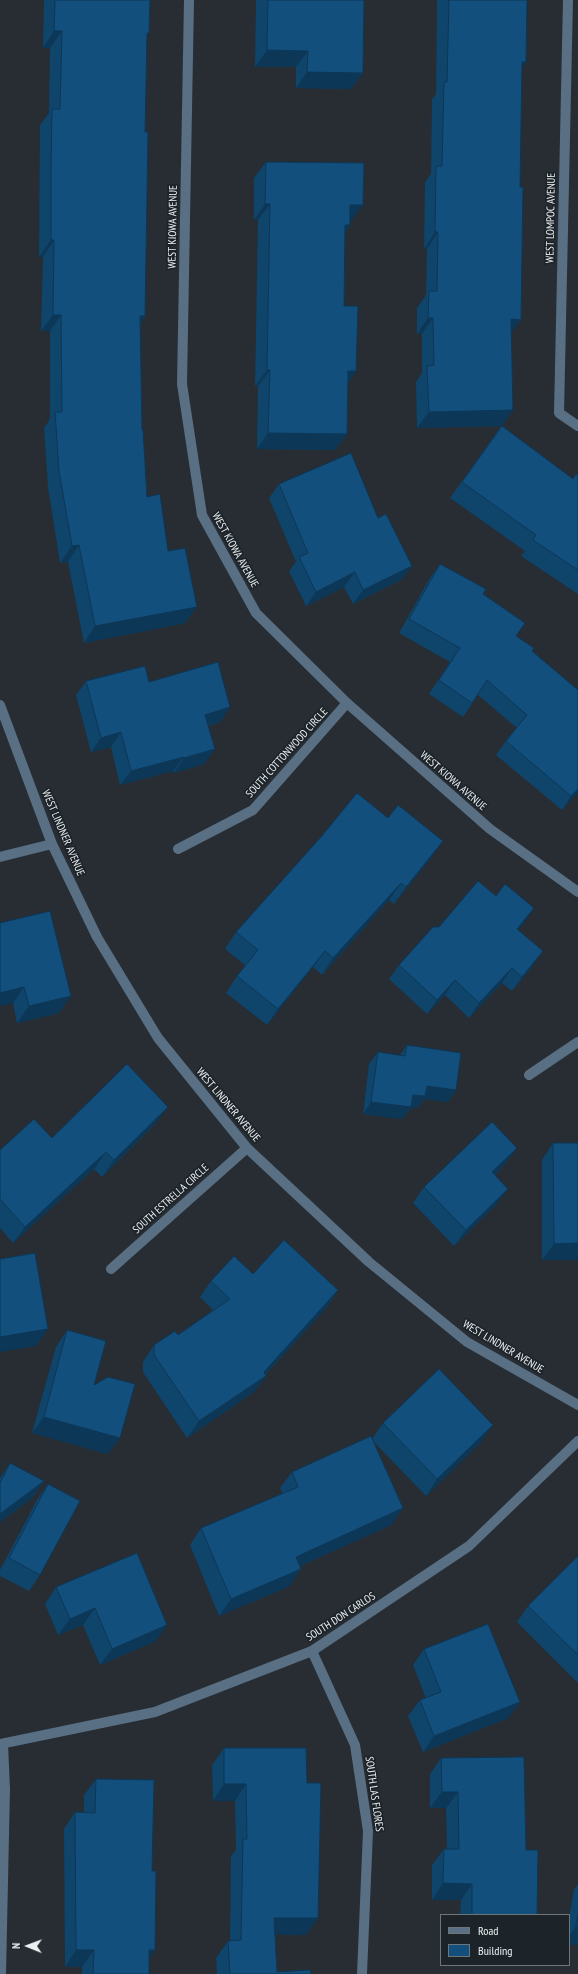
<!DOCTYPE html>
<html>
<head>
<meta charset="utf-8">
<style>
  body { margin:0 }
  #map { position:relative; width:578px; height:1974px; overflow:hidden; background:#272d33; font-family:"PT Sans Narrow",sans-serif }
  canvas { display:block }
  .legend { position:absolute; left:440px; top:1914px; width:130px; height:52px; box-sizing:border-box; background:#1d2429; border:1px solid #6f767a; margin:0; padding:5px 7px; list-style:none; font-size:12px; color:#ebf0f3 }
  .legend li { display:flex; align-items:center; gap:8px; height:20px }
  .legend b { width:20px; border:1px solid #6f767a }
  .north { position:absolute; left:8px; top:1926px; width:40px; height:40px; -webkit-text-stroke:3px #1d2429; paint-order:stroke; rotate:271deg; font-size:11px; font-weight:700; line-height:16px; text-align:center; color:#ebf0f3 }
  .north::after { content:''; display:block; margin:auto; width:14px; height:18px; background:#ebf0f3; clip-path:polygon(50% 0,100% 100%,50% 72%,0 100%) }
</style>
</head>
<body>
<div id="map">
<canvas width="578" height="1974"></canvas>
<ul class="legend">
<li><b style="height:5px;background:#586f84"></b>Road</li>
<li><b style="height:11px;background:#124f7c"></b>Building</li>
</ul>
<div class="north">N</div>
</div>
<script>
const ctx = document.querySelector('canvas').getContext('2d');
ctx.lineJoin = 'round';
const toPath = rows => new Path2D(rows.map(r => 'M' + r).join(''));
function stroke(path, color, width, dash) { ctx.strokeStyle = color; ctx.lineWidth = width; ctx.lineCap = dash ? 'butt' : 'round'; ctx.setLineDash(dash || []); ctx.stroke(path); }
function paint(path, color) { ctx.fillStyle = color; ctx.fill(path, 'evenodd'); }
function write(font, color, halo, rows, align = 'center') {
  ctx.font = font + ' "PT Sans Narrow",sans-serif'; ctx.lineWidth = 3.5; ctx.setLineDash([]); ctx.textBaseline = 'middle'; ctx.strokeStyle = halo; ctx.fillStyle = color; for (const [text, x, y, turn = 0] of rows) {
    ctx.save(); ctx.translate(x, y); ctx.rotate((+turn || 0) * Math.PI / 180); ctx.textAlign = isNaN(turn) ? turn : align; if (halo) ctx.strokeText(text, 0, 0); ctx.fillText(text, 0, 0); ctx.restore();
  }
}
const minor = toPath([
  [189,0,182,384,202,515,256,613,347,703,490,829,578,892],
  [568,0,559,413,578,426],
  [0,705,52,844,97,937,158,1038,247,1148,369,1262,467,1342,578,1405],
  [178,849,253,810,347,703],
  [0,857,52,844],
  [529,1075,578,1042],
  [111,1269,247,1148],
  [312,1651,355,1745,368,1831,362,1974],
  [0,1744,155,1712,312,1651,469,1546,578,1441],
  [1,1974,5,1789,3,1744]
]);
const wall = toPath([
  [44,0,150,0,147,37,145,132,145,316,140,324,142,430,147,497,168,551,185,623,84,643,68,562,60,563,48,487,44,428,50,419,50,331,41,331,43,257,39,257,40,125,49,113,50,48,43,48],
  [256,0,364,0,363,73,351,89,296,88,296,67,255,67],
  [437,0,527,0,526,62,522,67,520,187,521,320,511,333,502,426,573,479,578,476,578,594,521,556,525,551,450,498,501,426,417,428,416,382,422,373,422,334,417,334,417,308,426,295,427,249,424,249,425,182,431,174,432,99,436,94],
  [266,162,351,222,350,222,350,225,345,232,344,306,356,371,348,383,347,434,335,450,257,449,258,386,255,386,258,220,254,220,254,178],
  [279,484,378,518,412,566,401,580,353,604,344,587,306,606,289,571,296,562,269,498],
  [440,564,483,594,516,636,532,651,578,690,578,792,562,810,496,755,506,741,517,728,478,695,463,717,429,694,450,662,399,633,430,578],
  [86,681,149,682,230,707,220,722,208,726,204,764,174,773,173,771,120,785,111,747,91,752,76,695],
  [431,858,394,904,389,900,322,975,313,967,267,1025,226,993,237,976,246,966,225,949,236,932],
  [0,923,59,1013,17,1023,13,1003],
  [524,923,518,930,533,966,512,991,502,983,469,1018,445,995,427,1014,389,979,399,965],
  [407,1045,456,1090,448,1102,424,1099,417,1108,411,1108,402,1119,363,1114,369,1064,378,1052,400,1055],
  [156,1123,102,1177,94,1169,13,1243,0,1228,0,1150,52,1138],
  [553,1143,578,1260,542,1260,542,1160],
  [517,1148,505,1164,495,1175,496,1205,454,1246,413,1203,424,1187],
  [253,1274,338,1290,327,1307,265,1375,266,1376,254,1392,187,1438,143,1372,143,1362,154,1345,178,1335,213,1310,200,1297,211,1281],
  [67,1330,94,1385,108,1454,32,1433,56,1347],
  [383,1423,481,1442,426,1496,373,1441,403,1508,391,1525,300,1566,290,1586,219,1616,190,1545,201,1528,283,1494,280,1488,292,1472,372,1439],
  [10,1463,44,1481,32,1498,0,1522,0,1478],
  [48,1484,40,1575,29,1591,0,1576,0,1570,37,1500],
  [578,1556,578,1683,517,1622,528,1606],
  [56,1587,156,1641,100,1665,83,1625,58,1635,45,1604],
  [424,1649,520,1702,508,1718,423,1752,408,1716,420,1700,426,1698,413,1665],
  [224,1748,306,1748,306,1935,275,1934,277,1972,311,1974,217,1974,216,1958,228,1941,230,1941,231,1856,236,1850,235,1801,213,1801,212,1765],
  [441,1758,526,1850,537,1915,460,1915,461,1900,432,1900,432,1865,444,1849,447,1849,446,1808,430,1808,430,1774],
  [96,1779,149,1959,149,1974,82,1974,82,1967,65,1967,64,1829,75,1812,84,1812,84,1795],
  [578,1884,578,1945,569,1944,569,1918,574,1889]
]);
const shadedWall = toPath([
  [54,31,62,31,50,48,43,48],
  [267,50,308,51,296,67,255,67],
  [522,62,526,62,515,78],
  [307,72,363,73,351,89,296,88],
  [265,204,270,204,258,220,254,220],
  [350,205,363,205,351,222,339,222],
  [345,225,350,225,339,241],
  [435,232,438,232,427,249,424,249],
  [51,240,54,240,43,257,39,257],
  [53,315,61,315,50,331,41,331],
  [140,316,145,316,134,333],
  [428,318,433,318,422,334,417,334],
  [511,319,521,320,509,336],
  [267,370,270,370,258,386,255,386],
  [348,371,356,371,345,388],
  [513,410,502,426,417,428,429,412],
  [268,433,347,434,335,450,257,449],
  [79,545,68,562,60,563,72,546],
  [412,566,401,580,353,604,363,590],
  [355,572,344,587,306,606,316,592],
  [197,607,185,623,84,643,95,626],
  [230,707,220,722,195,729,205,715],
  [121,732,111,747,91,752,101,738],
  [215,749,204,764,174,773,184,758],
  [184,757,173,771,120,785,131,771],
  [578,789,578,792,562,810,571,796],
  [443,841,431,858,394,904,406,887],
  [401,883,389,900,322,975,333,958],
  [534,908,524,923,507,943,517,929],
  [325,951,313,967,267,1025,278,1009],
  [543,951,533,966,512,991,522,977],
  [512,968,502,983,469,1018,479,1003],
  [455,980,445,995,427,1014,437,1000],
  [24,987,13,1003,0,1006,0,993],
  [71,996,59,1013,17,1023,29,1006],
  [427,1086,456,1090,448,1102,424,1099,417,1108,411,1108,402,1119,363,1114,371,1102],
  [168,1107,156,1123,102,1177,114,1160],
  [517,1148,505,1164,481,1188,492,1172],
  [106,1152,94,1169,13,1243,25,1227],
  [508,1189,496,1205,454,1246,466,1230],
  [578,1243,578,1260,542,1260,554,1244],
  [338,1290,327,1307,262,1378,266,1376,254,1392,187,1438,199,1421,264,1372],
  [48,1329,36,1346,0,1352,0,1337],
  [44,1417,120,1438,108,1454,32,1433],
  [493,1425,481,1442,426,1496,437,1479],
  [44,1481,32,1498,0,1522,0,1514],
  [403,1508,391,1525,285,1573,296,1557],
  [301,1569,290,1586,219,1616,231,1599],
  [95,1608,83,1625,58,1635,70,1619],
  [167,1625,156,1641,100,1665,112,1649],
  [520,1702,508,1718,423,1752,434,1736],
  [224,1784,246,1784,235,1801,213,1801],
  [442,1792,458,1792,446,1808,430,1808],
  [443,1883,472,1884,461,1900,432,1900],
  [274,1918,318,1918,306,1935,262,1934],
  [576,1926,578,1927,578,1945,569,1944,569,1936],
  [76,1950,94,1950,82,1967,65,1967],
  [149,1950,155,1950,144,1967]
]);
const building = toPath([
  [55,0,150,0,149,33,147,33,145,132,148,132,145,316,140,316,142,430,143,430,147,497,160,494,168,551,185,548,197,607,95,626,79,545,72,546,59,471,55,412,62,412,61,315,53,315,54,240,51,240,51,170,52,109,60,109,62,31,54,31,55,0],
  [268,0,364,0,363,73,307,72,308,51,267,50,268,0],
  [449,0,527,0,526,62,522,62,520,187,523,187,521,320,511,319,513,410,429,412,427,366,434,365,433,318,428,318,429,291,437,291,438,232,435,232,436,166,442,166,444,82,447,82,449,0],
  [266,162,364,163,363,205,350,205,350,225,345,225,344,306,358,306,356,371,348,371,347,434,268,433,270,370,267,370,270,204,265,204,266,162],
  [502,426,573,479,576,474,578,476,578,570,533,540,536,535,462,482,502,426],
  [351,453,378,518,386,514,412,566,363,590,355,572,316,592,299,557,308,553,279,484,351,453],
  [440,564,486,589,483,594,525,623,516,636,534,648,532,651,578,690,578,789,571,796,506,741,527,715,487,680,472,703,439,680,460,648,409,619,440,564],
  [218,662,230,707,205,715,215,749,184,758,184,757,131,771,121,732,101,738,86,681,145,666,149,682,218,662],
  [357,793,388,818,398,805,443,841,406,887,401,883,333,958,325,951,278,1009,237,976,258,950,236,932,321,837,357,793],
  [478,881,496,896,505,884,534,908,517,929,543,951,522,977,512,968,479,1003,455,980,437,1000,399,965,433,927,439,927,478,881],
  [50,911,71,996,29,1006,24,987,0,993,0,923,50,911],
  [407,1045,461,1053,456,1090,427,1086,425,1096,413,1095,411,1107,371,1102,378,1052,405,1056,407,1045],
  [127,1064,168,1107,114,1160,106,1152,25,1227,0,1199,0,1150,34,1119,52,1138,127,1064],
  [492,1122,517,1148,492,1172,508,1189,466,1230,424,1187,492,1122],
  [553,1143,578,1143,578,1243,554,1244,553,1143],
  [284,1240,338,1290,264,1372,266,1376,199,1421,154,1355,154,1345,175,1331,178,1335,230,1299,211,1281,234,1256,253,1274,284,1240],
  [35,1253,48,1329,0,1337,0,1259,35,1253],
  [67,1330,106,1341,94,1385,108,1377,135,1384,120,1438,44,1417,67,1330],
  [439,1369,493,1425,437,1479,383,1423,439,1369],
  [371,1436,403,1508,296,1557,301,1569,231,1599,201,1528,298,1487,292,1472,371,1436],
  [10,1463,44,1481,0,1514,0,1483,10,1463],
  [48,1484,80,1501,40,1575,9,1558,48,1484],
  [137,1553,167,1625,112,1649,95,1608,70,1619,56,1587,137,1553],
  [578,1556,578,1655,528,1606,578,1556],
  [488,1624,520,1702,434,1736,420,1700,441,1692,424,1649,488,1624],
  [224,1748,306,1748,307,1783,321,1783,318,1918,274,1918,277,1972,310,1970,311,1974,230,1974,228,1941,241,1940,243,1839,247,1839,246,1784,224,1784,224,1748],
  [524,1757,526,1850,538,1850,537,1915,472,1915,472,1884,443,1883,444,1849,459,1849,458,1792,442,1792,441,1758,524,1757],
  [96,1779,154,1780,152,1871,156,1871,155,1950,149,1950,149,1974,93,1974,94,1950,76,1950,75,1812,95,1813,96,1779],
  [578,1914,578,1927,576,1926,578,1914]
]);
const streetNames = [
  ["WEST LOMPOC AVENUE",551,218,-89],
  ["WEST KIOWA AVENUE",173,227,-89],
  ["WEST KIOWA AVENUE",235,550,61],
  ["SOUTH COTTONWOOD CIRCLE",287,753,-48],
  ["WEST KIOWA AVENUE",453,781,41],
  ["WEST LINDNER AVENUE",63,833,67],
  ["WEST LINDNER AVENUE",228,1105,50],
  ["SOUTH ESTRELLA CIRCLE",171,1199,-42],
  ["WEST LINDNER AVENUE",503,1347,31],
  ["SOUTH DON CARLOS",341,1617,-33],
  ["SOUTH LAS FLORES",374,1794,82]
];
stroke(minor, '#586f84', 10);
paint(wall, '#0f446b');
paint(shadedWall, '#0d3757');
paint(building, '#124f7c');
stroke(building, '#0d3757', 1);
write('11px', '#ebf0f3', '#1d2429', streetNames);
</script>
</body>
</html>
